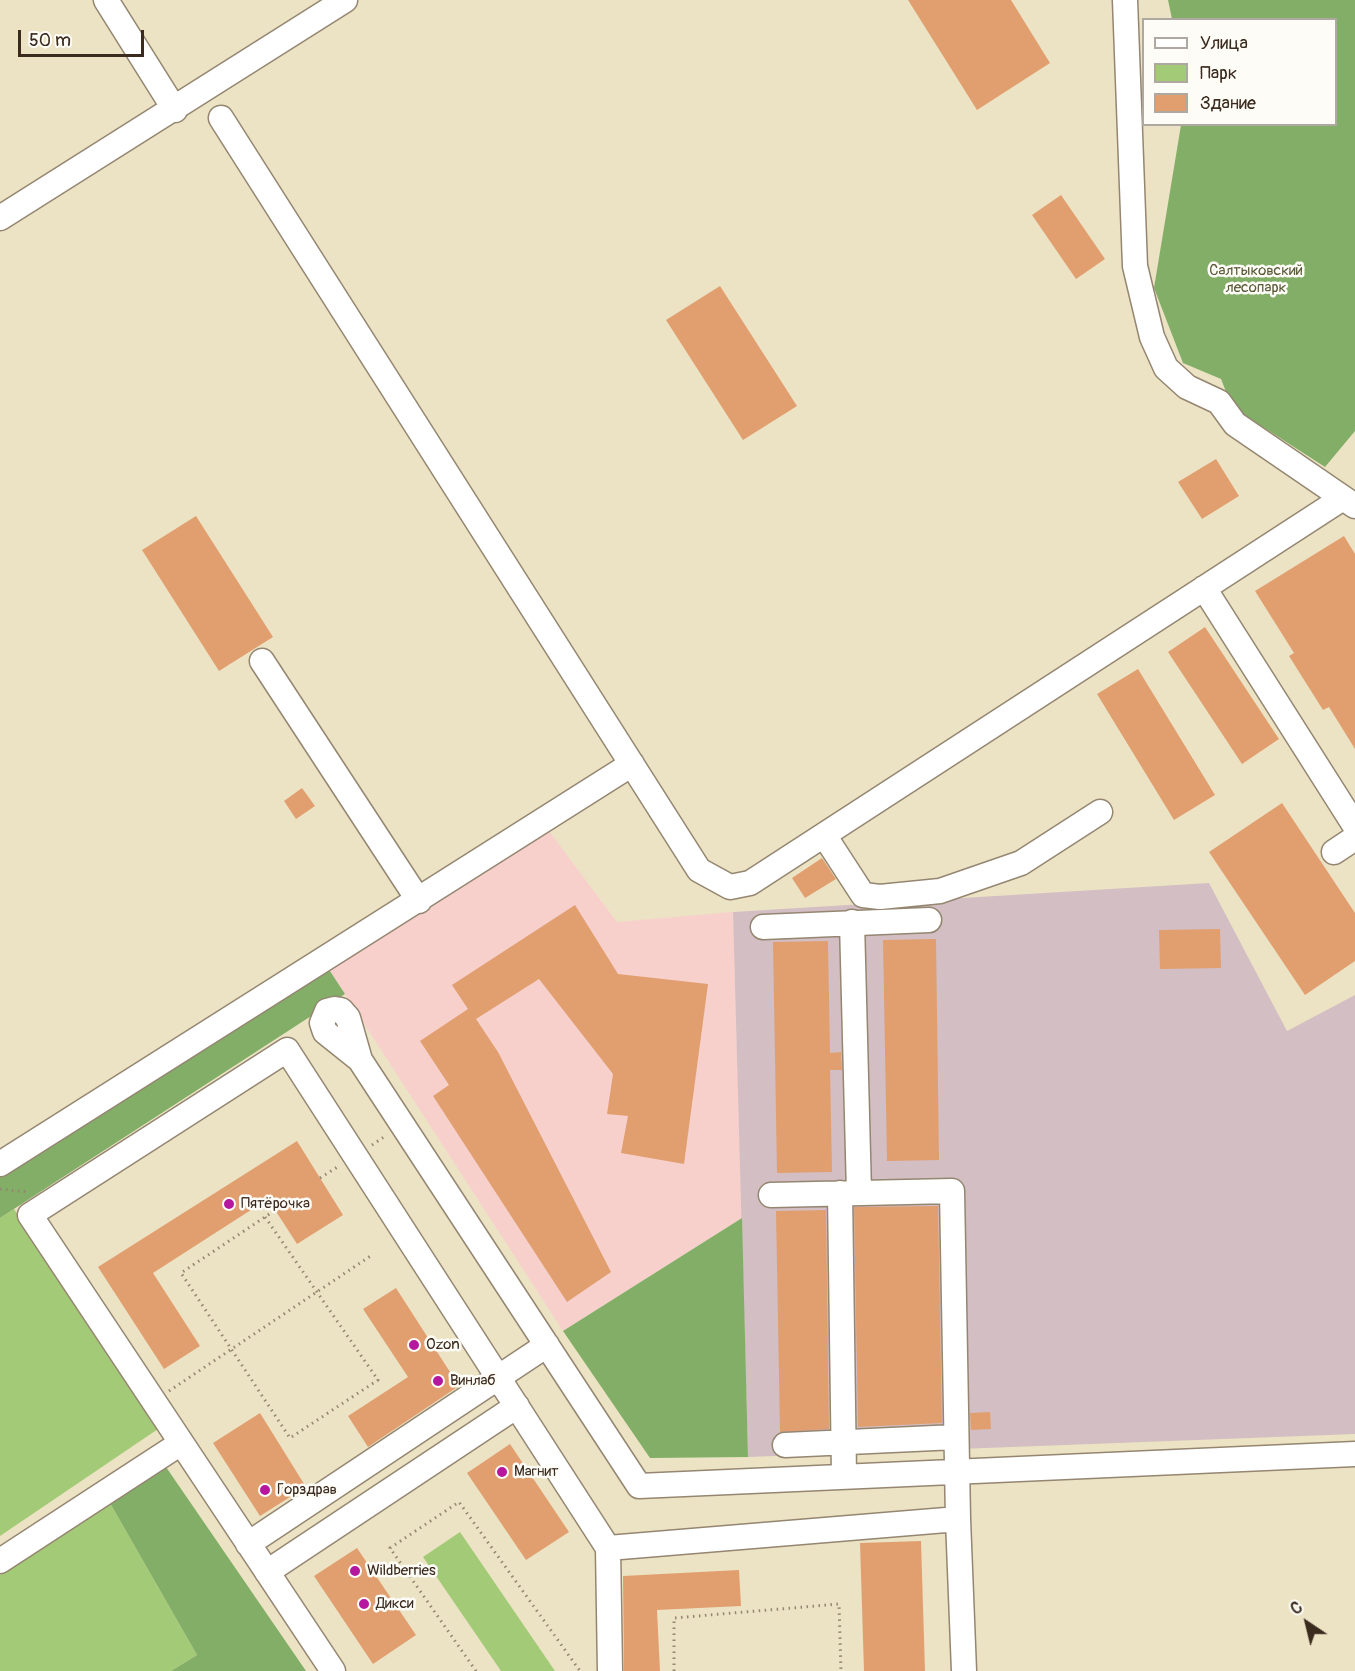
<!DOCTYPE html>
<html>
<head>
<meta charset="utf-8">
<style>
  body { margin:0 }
  #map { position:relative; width:1355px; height:1671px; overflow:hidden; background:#ece3c4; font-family:Pangolin,sans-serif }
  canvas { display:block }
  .legend { position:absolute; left:1142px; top:18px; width:195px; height:108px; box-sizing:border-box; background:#fdfcf7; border:2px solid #afa8a0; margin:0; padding:8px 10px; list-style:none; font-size:18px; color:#3b2a1e }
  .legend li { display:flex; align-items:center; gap:12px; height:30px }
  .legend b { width:30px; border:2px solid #afa8a0 }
  .north { position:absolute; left:1277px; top:1593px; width:60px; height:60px; -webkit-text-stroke:4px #fdfcf7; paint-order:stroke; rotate:325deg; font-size:16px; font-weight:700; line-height:24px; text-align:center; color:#3b2a1e }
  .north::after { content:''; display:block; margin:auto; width:21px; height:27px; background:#3b2a1e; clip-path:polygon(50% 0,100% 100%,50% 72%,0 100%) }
  .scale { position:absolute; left:18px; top:30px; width:126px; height:27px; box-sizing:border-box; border:3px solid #3b2a1e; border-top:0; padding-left:8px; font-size:18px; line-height:21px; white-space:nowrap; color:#3b2a1e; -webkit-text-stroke:4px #fdfcf7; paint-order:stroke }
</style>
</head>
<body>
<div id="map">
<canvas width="1355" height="1671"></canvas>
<ul class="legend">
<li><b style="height:8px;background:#fff"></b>Улица</li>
<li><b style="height:16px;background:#a3ca76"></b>Парк</li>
<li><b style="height:16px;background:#e19f70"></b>Здание</li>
</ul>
<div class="north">С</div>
<div class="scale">50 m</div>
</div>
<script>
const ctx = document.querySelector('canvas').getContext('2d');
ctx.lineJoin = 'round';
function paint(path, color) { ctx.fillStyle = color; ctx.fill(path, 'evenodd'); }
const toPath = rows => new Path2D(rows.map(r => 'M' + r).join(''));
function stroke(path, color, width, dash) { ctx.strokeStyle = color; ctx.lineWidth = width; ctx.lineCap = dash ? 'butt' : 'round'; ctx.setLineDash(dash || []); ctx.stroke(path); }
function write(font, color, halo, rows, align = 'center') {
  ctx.font = font + ' Pangolin,sans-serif'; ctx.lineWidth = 5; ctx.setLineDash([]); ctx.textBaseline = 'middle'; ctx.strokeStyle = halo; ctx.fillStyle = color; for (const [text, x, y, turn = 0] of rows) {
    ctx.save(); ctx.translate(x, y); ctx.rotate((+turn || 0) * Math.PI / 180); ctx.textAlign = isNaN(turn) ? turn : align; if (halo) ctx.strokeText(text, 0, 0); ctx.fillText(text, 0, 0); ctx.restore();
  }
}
const built = toPath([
  [549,831,617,922,733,912,742,1218,563,1331,328,968]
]);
const industrial = toPath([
  [1209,883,1287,1031,1355,995,1355,1434,748,1457,733,912]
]);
const green = toPath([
  [14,1209,161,1427,0,1536,0,1218],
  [110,1503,197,1655,171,1671,0,1671,0,1575],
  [460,1532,555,1671,501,1671,423,1557]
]);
const forest = toPath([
  [1168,0,1355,0,1355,431,1325,467,1232,407,1221,379,1183,363,1154,288,1181,125,1336,124,1336,20,1172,19],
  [328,968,345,994,0,1218,0,1171],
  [742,1218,748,1457,650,1458,563,1331],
  [166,1467,306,1671,171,1671,197,1655,110,1503]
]);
const building = toPath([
  [908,0,1011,0,1050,63,977,110],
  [1061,195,1105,259,1076,279,1032,215],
  [720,286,797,406,743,440,666,320],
  [1216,459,1239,496,1202,519,1178,482],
  [196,516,273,637,219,671,142,550],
  [1344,536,1355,554,1355,749,1329,707,1323,710,1289,656,1294,653,1255,591],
  [1205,627,1279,739,1242,764,1168,652],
  [1138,669,1215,795,1174,820,1097,694],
  [302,788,315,806,296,819,284,801],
  [1282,803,1355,913,1355,961,1305,995,1209,852],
  [822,858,836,879,805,898,792,878],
  [575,905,618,974,708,984,684,1164,621,1153,628,1116,607,1114,613,1074,539,979,476,1019,498,1052,611,1272,567,1302,433,1096,449,1085,420,1041,468,1009,452,985],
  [1220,929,1221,968,1160,969,1159,930],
  [936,939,939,1160,887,1161,883,940],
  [828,941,830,1053,841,1052,842,1070,830,1070,832,1172,777,1173,773,942],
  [297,1141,343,1215,297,1244,268,1199,153,1273,200,1346,164,1369,98,1267],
  [938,1206,942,1423,858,1427,854,1207],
  [826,1210,829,1429,780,1432,776,1211],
  [396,1288,459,1386,368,1447,348,1416,408,1377,363,1309],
  [990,1412,991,1429,971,1430,970,1413],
  [260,1413,306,1487,260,1516,213,1443],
  [510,1444,569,1532,526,1560,467,1473],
  [921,1541,925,1671,864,1671,860,1543],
  [357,1548,416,1635,373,1664,314,1576],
  [739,1570,741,1606,657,1610,660,1671,624,1671,623,1576]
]);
const path = toPath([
  [372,1145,387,1135],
  [320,1178,339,1166],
  [0,1189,28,1192],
  [265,1217,378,1380,290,1438,181,1273,265,1217,275,1210],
  [169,1391,372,1255],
  [476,1671,390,1548,459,1502,580,1671],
  [674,1671,674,1618,839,1604,841,1671]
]);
const minor = toPath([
  [106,0,175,110],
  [1125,0,1135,266,1152,337,1166,368,1187,387,1219,402,1235,424,1355,506],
  [221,118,699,870,730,887,750,883,1343,498],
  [0,218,345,0],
  [1204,588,1355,826],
  [262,661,419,901],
  [824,835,863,895,880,897,940,891,1021,863,1100,812],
  [1334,852,1355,838],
  [852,922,859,1193],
  [763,927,929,920],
  [360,1060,325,1032,322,1023,327,1011,335,1009,341,1010,348,1018,360,1060,639,1486,1355,1454],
  [0,1164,632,764],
  [840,1193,844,1476],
  [771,1195,952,1191,958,1519],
  [785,1445,956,1437],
  [248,1544,547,1345],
  [608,1548,958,1519,964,1671],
  [0,1561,181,1443],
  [267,1572,517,1406],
  [333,1671,30,1215,287,1050,608,1548,610,1671]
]);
const markers = [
  [229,1204,6,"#b5179e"],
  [414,1345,6,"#b5179e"],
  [438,1381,6,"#b5179e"],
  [502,1472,6,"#b5179e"],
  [265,1490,6,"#b5179e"],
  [355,1571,6,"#b5179e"],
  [364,1604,6,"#b5179e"]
];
const parkNames = [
  ["Салтыковский",1256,271],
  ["лесопарк",1256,288]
];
const poiNames = [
  ["Пятёрочка",241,1204],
  ["Ozon",426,1345],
  ["Винлаб",450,1381],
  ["Магнит",514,1472],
  ["Горздрав",277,1490],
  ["Wildberries",367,1571],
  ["Дикси",376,1604]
];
paint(built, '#f7d0cc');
paint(industrial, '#d2bec3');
paint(green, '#a3ca76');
paint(forest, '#82ae67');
paint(building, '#e19f70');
stroke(minor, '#948671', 27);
stroke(path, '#948671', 3, [1.5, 4.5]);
stroke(minor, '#fff', 24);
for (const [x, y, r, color] of markers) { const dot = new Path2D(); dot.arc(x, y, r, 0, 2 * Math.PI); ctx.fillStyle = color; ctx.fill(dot); stroke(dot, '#fdfcf7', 2); }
write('15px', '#5a5a38', '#fdfcf7', parkNames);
write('15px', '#3b2a1e', '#fdfcf7', poiNames, 'left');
</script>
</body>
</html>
